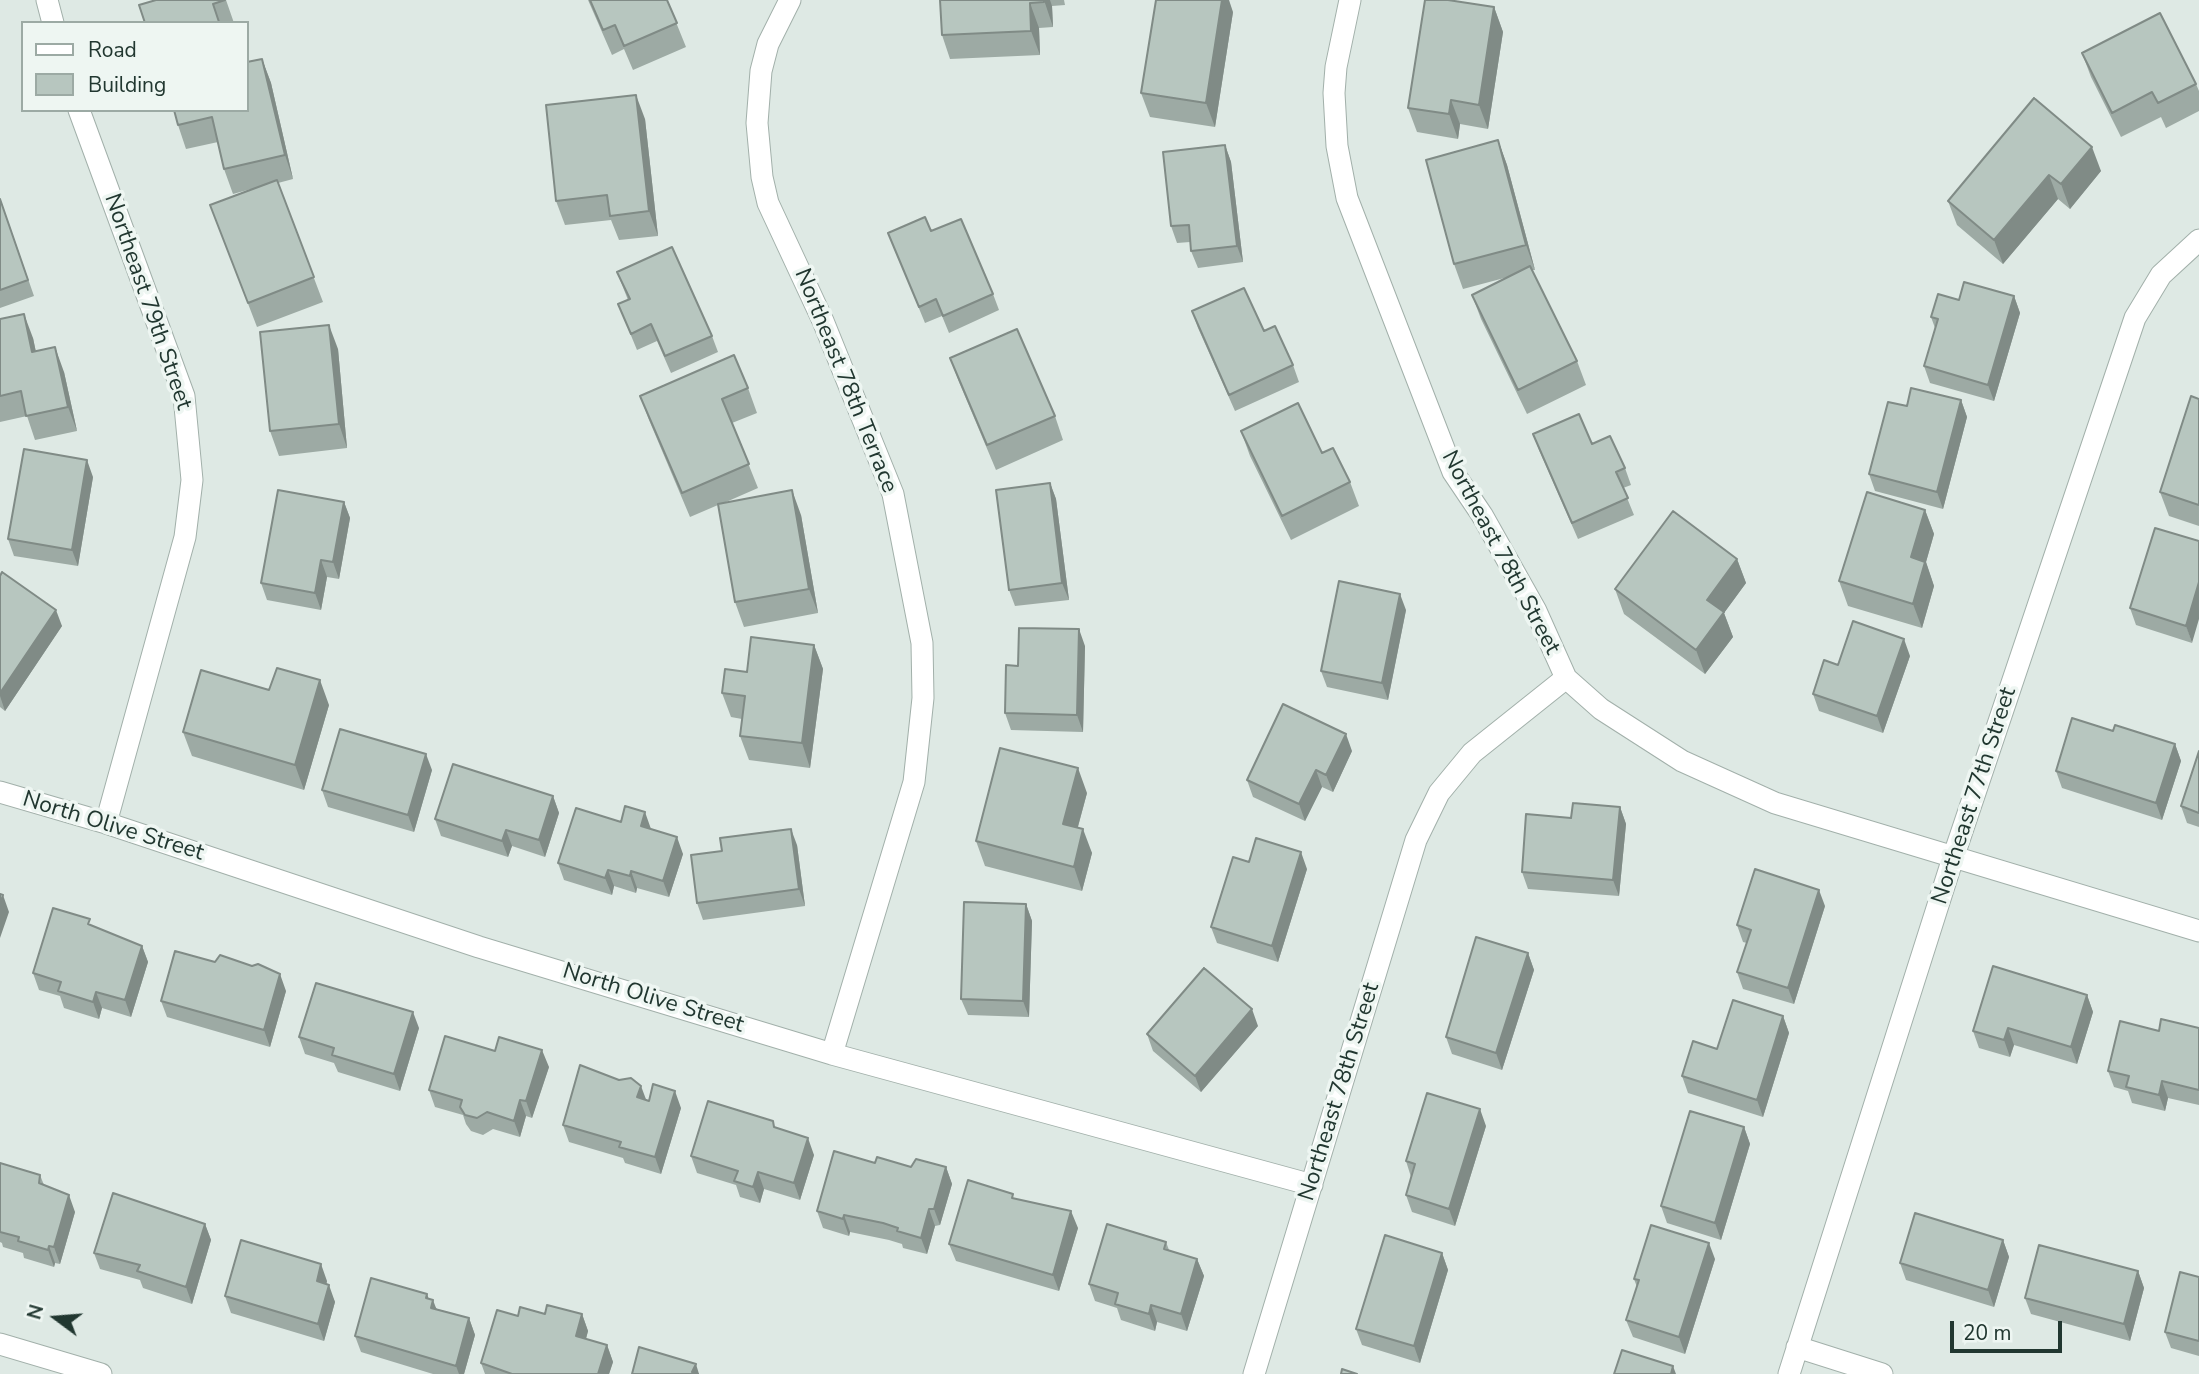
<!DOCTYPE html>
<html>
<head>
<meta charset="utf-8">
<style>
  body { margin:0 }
  #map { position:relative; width:2199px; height:1374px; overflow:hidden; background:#dee9e4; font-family:"Nunito Sans",sans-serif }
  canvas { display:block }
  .legend { position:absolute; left:21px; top:21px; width:228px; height:91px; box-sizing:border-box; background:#eef6f2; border:2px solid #9caaa4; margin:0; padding:9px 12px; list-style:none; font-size:21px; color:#213730 }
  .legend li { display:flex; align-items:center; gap:14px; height:35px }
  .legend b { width:35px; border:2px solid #9caaa4 }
  .north { position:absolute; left:21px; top:1283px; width:70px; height:70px; -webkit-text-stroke:5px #eef6f2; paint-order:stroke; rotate:286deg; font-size:19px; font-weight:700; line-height:28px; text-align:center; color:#213730 }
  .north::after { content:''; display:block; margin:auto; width:24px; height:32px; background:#213730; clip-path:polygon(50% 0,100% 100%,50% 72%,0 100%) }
  .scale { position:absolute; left:1950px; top:1321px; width:112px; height:32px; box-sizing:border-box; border:4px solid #213730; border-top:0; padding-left:9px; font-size:21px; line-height:24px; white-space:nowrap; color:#213730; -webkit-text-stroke:5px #eef6f2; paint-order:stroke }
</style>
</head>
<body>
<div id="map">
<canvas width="2199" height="1374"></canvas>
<ul class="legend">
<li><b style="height:9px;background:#fff"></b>Road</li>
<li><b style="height:19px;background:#b7c6bf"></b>Building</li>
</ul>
<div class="north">N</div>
<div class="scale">20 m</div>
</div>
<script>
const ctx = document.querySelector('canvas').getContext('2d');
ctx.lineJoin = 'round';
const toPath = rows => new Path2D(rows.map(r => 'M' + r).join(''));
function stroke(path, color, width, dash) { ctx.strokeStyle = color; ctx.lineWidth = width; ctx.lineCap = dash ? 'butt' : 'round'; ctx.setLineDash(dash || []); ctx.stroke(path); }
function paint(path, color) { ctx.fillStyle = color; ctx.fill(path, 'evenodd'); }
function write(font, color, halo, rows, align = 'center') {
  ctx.font = font + ' "Nunito Sans",sans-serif'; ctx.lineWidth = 7; ctx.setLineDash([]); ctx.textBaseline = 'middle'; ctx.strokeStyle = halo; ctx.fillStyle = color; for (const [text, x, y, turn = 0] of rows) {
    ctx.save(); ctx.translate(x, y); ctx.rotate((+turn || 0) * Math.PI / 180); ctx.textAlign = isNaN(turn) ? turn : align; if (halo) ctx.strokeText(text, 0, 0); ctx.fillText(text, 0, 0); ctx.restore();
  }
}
const minor = toPath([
  [47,0,53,23],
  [790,0,768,44,761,71,757,123,762,177,768,203,823,321,893,494,922,643,923,698,914,782,832,1054],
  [1350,0,1336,67,1334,93,1337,146,1347,198,1453,472,1482,515,1536,611,1566,678,1601,709,1682,761,1775,803,2199,931],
  [79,110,184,396,192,480,185,537,106,823],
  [0,792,106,823,479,947,832,1054,1312,1185],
  [0,1344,101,1374],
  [1797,1347,1882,1374],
  [1254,1374,1416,840,1439,793,1472,753,1566,678],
  [1789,1374,1953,858,2135,318,2161,275,2199,240]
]);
const wall = toPath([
  [156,0,226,0,234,23,145,23],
  [588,0,667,0,686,47,633,70,624,49,612,55],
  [940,0,1064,0,1065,5,1052,6,1053,27,1039,28,1040,55,950,59,942,35],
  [1494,7,1503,32,1488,129,1460,124,1458,139,1417,132,1408,108],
  [1233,12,1215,127,1150,117,1141,93],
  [2082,53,2196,84,2199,91,2199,111,2166,128,2161,117,2121,137,2091,77],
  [262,59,271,83,293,179,278,183,323,302,257,327,210,205,251,189,233,194,224,169,218,142,186,149,178,125],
  [2034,98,2101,171,2070,209,2058,199,2003,264,1957,225,1948,201],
  [645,119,658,236,619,240,611,220,565,225,556,201],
  [1498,140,1507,165,1535,270,1532,270,1577,361,1586,385,1527,414,1481,319,1472,295,1508,277,1463,289,1454,264],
  [1225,145,1231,162,1243,262,1198,268,1191,251,1190,242,1177,243,1171,226],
  [0,198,34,296,0,308],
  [931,231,993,294,999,310,949,333,942,316,925,323,888,233],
  [617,272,712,336,718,352,671,373,657,341,637,350,618,304,628,300],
  [2014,296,2020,313,1994,401,1930,383,1924,366,1935,328,1931,317],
  [1192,311,1264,331,1293,365,1299,382,1235,411,1198,328],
  [0,319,33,338,36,352,64,372,77,431,35,440,27,416,0,422],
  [338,349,347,448,279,456,270,431],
  [950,358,1055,416,1063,440,996,470,959,382],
  [748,388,757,413,732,423,758,488,726,502,801,515,818,613,744,627,735,602,718,505,690,517,649,420,640,396],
  [2199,399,2199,526,2169,516,2160,492],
  [1961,400,1967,417,1943,509,1875,491,1869,474,1907,406],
  [1241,431,1322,453,1350,482,1359,506,1291,540,1250,456],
  [1533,434,1592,444,1625,468,1631,485,1623,488,1634,515,1578,539,1539,450],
  [93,477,78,566,14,556,8,539],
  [1050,483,1056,499,1069,600,1015,606,1009,590],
  [344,502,350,518,339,579,327,577,321,610,267,600,261,583],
  [1925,510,1934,534,1926,562,1934,586,1922,628,1848,606,1839,581],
  [2155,528,2192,643,2136,625,2130,608],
  [1737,559,1746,583,1724,613,1733,637,1705,674,1624,614,1615,589],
  [0,576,62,626,5,711,0,707],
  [1406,610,1388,700,1327,687,1321,671],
  [814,645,823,669,810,768,749,760,740,736,742,719,731,717,722,693,747,672],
  [1085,646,1083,732,1011,730,1005,713,1018,666],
  [1910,656,1883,733,1819,711,1813,694],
  [269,690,329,705,304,790,192,756,183,732],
  [2113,731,2175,744,2181,761,2162,820,2062,788,2056,771],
  [1352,751,1333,792,1322,787,1305,821,1253,797,1247,780],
  [2199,751,2199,827,2187,823,2181,806],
  [432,770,414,832,328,807,322,790],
  [1087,793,1078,827,1092,853,1082,891,985,866,976,841],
  [553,796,559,813,545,857,512,846,508,857,441,836,435,819],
  [1620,807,1626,824,1619,896,1528,889,1522,872,1571,818],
  [621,822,651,829,683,854,669,897,637,888,636,893,614,886,612,895,564,880,558,863],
  [797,845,805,906,703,920,697,903,722,851],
  [1249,862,1307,869,1278,962,1217,943,1211,927],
  [1026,904,1032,921,1029,1017,968,1015,961,999],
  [1825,906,1794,1004,1743,989,1737,972,1747,943,1743,942,1737,925],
  [93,926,142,946,148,962,131,1017,102,1008,99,1019,64,1008,60,996,39,990,33,973],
  [1528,953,1534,970,1502,1070,1452,1054,1446,1037],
  [286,991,270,1047,167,1017,161,1001],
  [2087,995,2093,1012,2077,1064,2014,1045,2010,1057,1979,1048,1973,1031],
  [1783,1016,1789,1033,1763,1117,1688,1093,1682,1076,1717,1049],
  [1258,1026,1201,1092,1153,1051,1147,1034],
  [419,1028,400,1091,338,1072,334,1063,305,1054,299,1037],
  [2199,1028,2199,1105,2168,1098,2165,1111,2132,1103,2128,1091,2114,1087,2108,1071,2159,1031],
  [495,1051,549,1067,532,1118,526,1116,520,1137,493,1129,483,1135,471,1131,466,1124,463,1115,435,1107,429,1090],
  [646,1100,681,1108,661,1174,625,1163,623,1158,569,1142,563,1125],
  [773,1121,775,1128,814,1155,800,1200,764,1189,760,1203,740,1197,736,1185,697,1173,691,1156],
  [1486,1126,1455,1226,1412,1212,1406,1195,1411,1177,1406,1161],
  [1744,1127,1750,1144,1721,1240,1667,1223,1661,1206],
  [0,1163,40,1175,44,1185,75,1212,60,1264,55,1263,54,1267,24,1258,23,1253,3,1247,2,1243,0,1242],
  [875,1163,911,1167,946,1167,952,1184,940,1225,935,1226,927,1254,903,1248,902,1244,889,1240,850,1232,849,1236,823,1228,817,1211],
  [1015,1199,1078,1228,1059,1291,956,1261,949,1244],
  [205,1224,211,1240,192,1304,143,1288,140,1280,100,1269,94,1253],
  [2003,1240,2009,1257,1994,1307,1906,1280,1900,1263],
  [1166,1242,1169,1250,1197,1259,1204,1276,1187,1331,1157,1322,1155,1331,1121,1320,1117,1308,1095,1301,1089,1284],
  [1442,1253,1448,1270,1420,1363,1362,1345,1356,1329],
  [1715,1259,1685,1354,1633,1337,1626,1320,1637,1287,1634,1279],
  [2138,1271,2144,1288,2130,1341,2031,1314,2025,1298],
  [2199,1277,2199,1356,2171,1348,2165,1332],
  [327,1281,326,1284,335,1302,324,1341,231,1313,225,1296],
  [428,1298,437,1309,469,1318,475,1335,464,1374,433,1374,361,1352,355,1336],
  [545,1314,582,1314,588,1331,586,1339,607,1345,613,1362,609,1374,485,1374,481,1363,518,1316]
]);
const shadedWall = toPath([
  [1044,0,1050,0,1052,6,1053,27],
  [1222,0,1229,0,1233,12,1215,127,1206,103],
  [1030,3,1039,28,1040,55,1031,31],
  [1494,7,1503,32,1488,129,1479,105],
  [262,59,271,83,293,179,285,155],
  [636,95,645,119,658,236,649,211],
  [1451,100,1460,124,1458,139,1449,114],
  [1498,140,1507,165,1535,270,1526,245],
  [1225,145,1231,162,1243,262,1237,246],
  [2092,147,2101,171,2070,209,2061,184],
  [2049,175,2058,199,2003,264,1994,240],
  [2014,296,2020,313,1994,401,1988,385],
  [24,314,33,338,41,377,32,352],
  [329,325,338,349,347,448,339,424],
  [55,347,64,372,77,431,68,407],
  [1961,400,1967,417,1943,509,1937,492],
  [87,460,93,477,78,566,72,550],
  [1050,483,1056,499,1069,600,1062,583],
  [792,490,801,515,818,613,809,589],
  [344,502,350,518,339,579,333,562],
  [1925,510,1934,534,1926,562,1934,586,1922,628,1913,604,1911,557],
  [1737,559,1746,583,1724,613,1733,637,1705,674,1696,650,1707,600],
  [321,560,327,577,321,610,315,593],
  [2199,582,2199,619,2192,643,2186,626],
  [1400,594,1406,610,1388,700,1382,683],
  [56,610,62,626,5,711,0,696,0,693],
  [1079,629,1085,646,1083,732,1077,715],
  [1904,639,1910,656,1883,733,1877,716],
  [814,645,823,669,810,768,802,743],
  [320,680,329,705,304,790,295,765],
  [1346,734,1352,751,1333,792,1326,775],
  [2175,744,2181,761,2162,820,2156,803],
  [426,754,432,770,414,832,408,815],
  [1078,768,1087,793,1072,848,1063,824],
  [1316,770,1322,787,1305,821,1299,804],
  [553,796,559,813,545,857,539,840],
  [1620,807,1626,824,1619,896,1613,880],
  [645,812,651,829,641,826],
  [791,829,797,845,805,906,799,889],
  [1083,829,1092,853,1082,891,1074,867],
  [506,830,512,846,508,857,502,841],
  [677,837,683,854,669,897,663,881],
  [1301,852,1307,869,1278,962,1272,946],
  [608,870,614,886,612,895,605,878],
  [631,871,637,888,636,893,630,876],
  [1819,890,1825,906,1794,1004,1788,988],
  [3,895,9,912,0,938,0,904],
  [1026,904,1032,921,1029,1017,1023,1001],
  [142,946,148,962,131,1017,125,1000],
  [1528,953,1534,970,1502,1070,1496,1053],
  [280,974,286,991,270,1047,264,1030],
  [96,992,102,1008,99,1019,93,1002],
  [2087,995,2093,1012,2077,1064,2071,1047],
  [1252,1009,1258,1026,1201,1092,1195,1076],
  [413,1012,419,1028,400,1091,394,1074],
  [1783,1016,1789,1033,1763,1117,1757,1100],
  [2008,1028,2014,1045,2010,1057,2004,1040],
  [542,1050,549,1067,532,1118,526,1101],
  [2162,1081,2168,1098,2165,1111,2159,1095],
  [641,1086,647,1102,637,1097],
  [675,1091,681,1108,661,1174,655,1157],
  [520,1100,526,1116,520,1137,514,1121],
  [1480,1109,1486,1126,1455,1226,1449,1209],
  [1744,1127,1750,1144,1721,1240,1715,1223],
  [808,1138,814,1155,800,1200,794,1183],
  [946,1167,952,1184,940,1225,934,1209],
  [758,1172,764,1189,760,1203,753,1187],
  [69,1195,75,1212,60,1264,54,1247],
  [929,1209,935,1226,927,1254,921,1238],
  [1071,1211,1078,1228,1059,1291,1053,1275],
  [844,1215,850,1232,849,1236,843,1219],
  [205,1224,211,1240,192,1304,186,1287],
  [2003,1240,2009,1257,1994,1307,1988,1290],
  [1709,1243,1715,1259,1685,1354,1679,1337],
  [49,1246,55,1263,54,1267,48,1250],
  [1442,1253,1448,1270,1420,1363,1414,1346],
  [1197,1259,1204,1276,1187,1331,1181,1314],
  [321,1264,327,1281,323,1298,317,1281],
  [2138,1271,2144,1288,2130,1341,2124,1324],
  [329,1285,335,1302,324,1341,318,1324],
  [427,1294,432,1307,433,1300,439,1316,438,1324,426,1298],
  [1151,1305,1157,1322,1155,1331,1149,1314],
  [582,1314,588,1331,582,1353,576,1336],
  [469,1318,475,1335,464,1374,459,1374,456,1366],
  [607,1345,613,1362,609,1374,598,1374],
  [696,1364,699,1374,693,1374,692,1372],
  [1673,1366,1676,1374,1671,1374]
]);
const building = toPath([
  [156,0,225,0,213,4,219,22,215,23,145,23,139,5,156,0],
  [590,0,667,0,677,23,624,46,615,25,603,30,590,0],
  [940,0,1044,0,1044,2,1030,3,1031,31,942,35,940,0],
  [1156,0,1222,0,1206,103,1141,93,1156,0],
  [1425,0,1448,0,1494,7,1479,105,1451,100,1449,114,1408,108,1425,0],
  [2160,13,2196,84,2158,103,2152,92,2112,113,2082,53,2160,13],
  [262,59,285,155,224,169,212,117,178,125,174,110,247,110,247,62,262,59],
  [636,95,649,211,610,216,607,195,556,201,546,105,636,95],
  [2034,98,2092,147,2061,184,2049,175,1994,240,1948,201,2034,98],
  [1498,140,1526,245,1454,264,1426,160,1498,140],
  [1225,145,1237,246,1191,251,1189,225,1171,226,1163,152,1225,145],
  [277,180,314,277,248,303,210,205,277,180],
  [0,199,28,280,0,290,0,199],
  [925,217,931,231,961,219,993,294,943,316,936,299,919,307,888,233,925,217],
  [672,247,712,336,665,356,651,324,631,334,618,304,630,299,617,272,672,247],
  [1530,266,1577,361,1518,390,1472,295,1530,266],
  [1964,282,2014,296,1988,385,1924,366,1938,319,1931,317,1938,294,1959,300,1964,282],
  [1244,288,1264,331,1275,326,1293,365,1229,395,1192,311,1244,288],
  [24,314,32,352,55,347,68,407,26,416,21,391,0,396,0,319,24,314],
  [329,325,339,424,270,431,260,332,329,325],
  [1017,329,1055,416,987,445,950,358,1017,329],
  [734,355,748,388,722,399,749,464,682,493,640,396,734,355],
  [1911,388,1961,400,1937,492,1869,474,1888,402,1907,406,1911,388],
  [2191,396,2199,399,2199,505,2160,492,2191,396],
  [1298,403,1322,453,1333,448,1350,482,1282,516,1241,431,1298,403],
  [1579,414,1592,444,1610,436,1625,468,1616,472,1628,498,1572,523,1533,434,1579,414],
  [24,449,87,460,72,550,8,539,24,449],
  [1050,483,1062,583,1009,590,996,490,1050,483],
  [278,490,344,502,333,562,321,560,315,593,261,583,278,490],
  [792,490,809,589,735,602,718,504,792,490],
  [1867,492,1925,510,1911,557,1925,562,1913,604,1839,581,1867,492],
  [1673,511,1737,559,1707,600,1724,612,1696,650,1615,589,1673,511],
  [2155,528,2199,541,2199,582,2186,626,2130,608,2155,528],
  [2,572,56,610,0,693,0,576,2,572],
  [1339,581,1400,594,1382,683,1321,671,1339,581],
  [1853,621,1904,639,1877,716,1813,694,1824,660,1838,665,1853,621],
  [1019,628,1079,629,1077,715,1005,713,1006,665,1018,666,1019,628],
  [751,637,814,645,802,743,740,736,745,696,722,693,725,669,747,672,751,637],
  [277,668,320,680,295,765,183,732,201,670,269,690,277,668],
  [1283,704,1346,734,1326,775,1316,770,1299,804,1247,780,1283,704],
  [2072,718,2113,731,2115,725,2175,744,2156,803,2056,771,2072,718],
  [340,729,426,754,408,815,322,790,340,729],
  [1000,748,1078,768,1063,824,1083,829,1074,867,976,841,1000,748],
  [2199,751,2199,813,2181,806,2199,751],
  [453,764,553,796,539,840,506,830,502,841,435,819,453,764],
  [1573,803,1620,807,1613,880,1522,872,1526,814,1571,818,1573,803],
  [625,806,645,812,641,826,677,837,663,881,631,871,630,876,608,870,605,878,558,863,576,808,621,822,625,806],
  [791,829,799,889,697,903,691,855,722,851,720,838,791,829],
  [1256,838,1301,852,1272,946,1211,927,1233,857,1249,862,1256,838],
  [1755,869,1819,890,1788,988,1737,972,1751,930,1737,925,1755,869],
  [0,894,3,895,0,904,0,894],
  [964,902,1026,904,1023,1001,961,999,964,902],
  [53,908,90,919,88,924,142,946,125,1000,96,992,93,1002,58,991,61,982,33,973,53,908],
  [1476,937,1528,953,1496,1053,1446,1037,1476,937],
  [175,951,215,962,220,955,252,966,258,964,280,974,264,1030,161,1001,175,951],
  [1993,966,2087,995,2071,1047,2008,1028,2004,1040,1973,1031,1993,966],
  [1204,968,1252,1009,1195,1076,1147,1034,1204,968],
  [316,983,413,1012,394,1074,332,1055,334,1048,299,1037,316,983],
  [1733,1000,1783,1016,1757,1100,1682,1076,1693,1041,1717,1049,1733,1000],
  [2161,1019,2199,1028,2199,1090,2162,1081,2159,1095,2126,1087,2129,1076,2108,1071,2120,1021,2159,1031,2161,1019],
  [445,1036,495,1051,499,1037,542,1050,526,1101,520,1100,514,1121,487,1112,477,1118,465,1115,460,1107,462,1100,429,1090,445,1036],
  [580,1065,619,1080,631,1078,641,1086,637,1097,649,1101,653,1084,675,1091,655,1157,619,1147,621,1142,563,1125,580,1065],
  [1427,1093,1480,1109,1449,1209,1406,1195,1415,1164,1406,1161,1427,1093],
  [708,1101,773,1121,774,1127,808,1138,794,1183,758,1172,753,1187,734,1181,738,1171,691,1156,708,1101],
  [1690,1111,1744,1127,1715,1223,1661,1206,1690,1111],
  [834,1151,875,1163,877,1157,911,1167,916,1159,946,1167,934,1209,929,1209,921,1238,897,1231,898,1228,883,1223,844,1215,843,1219,817,1211,834,1151],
  [0,1163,40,1175,39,1183,69,1195,54,1247,49,1246,48,1250,18,1241,19,1237,0,1232,0,1163],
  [968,1180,1013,1194,1012,1198,1071,1211,1053,1275,949,1244,968,1180],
  [113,1193,205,1224,186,1287,137,1271,140,1265,94,1253,113,1193],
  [1915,1213,2003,1240,1988,1290,1900,1263,1915,1213],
  [1107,1224,1166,1242,1164,1249,1197,1259,1181,1314,1151,1305,1149,1314,1115,1304,1118,1293,1089,1284,1107,1224],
  [1651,1225,1709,1243,1679,1337,1626,1320,1639,1280,1634,1279,1651,1225],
  [1385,1235,1442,1253,1414,1346,1356,1329,1385,1235],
  [241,1240,321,1264,317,1281,329,1285,318,1324,225,1296,241,1240],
  [2039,1245,2138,1271,2124,1324,2025,1298,2039,1245],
  [2180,1272,2199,1277,2199,1341,2165,1332,2180,1272],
  [371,1278,427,1294,426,1298,433,1300,431,1308,469,1318,456,1366,355,1336,371,1278],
  [547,1305,582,1314,576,1336,607,1345,598,1374,512,1374,481,1363,497,1310,518,1316,520,1307,545,1314,547,1305],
  [639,1347,696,1364,692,1372,698,1374,632,1374,639,1347],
  [1622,1350,1673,1366,1671,1374,1614,1374,1622,1350],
  [1342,1369,1357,1374,1341,1374,1342,1369]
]);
const streetNames = [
  ["Northeast 79th Street",147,302,71],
  ["Northeast 78th Terrace",845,381,68],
  ["Northeast 78th Street",1500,553,62],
  ["Northeast 77th Street",1975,796,-72],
  ["North Olive Street",113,827,17],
  ["North Olive Street",653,999,17],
  ["Northeast 78th Street",1340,1092,-73]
];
stroke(minor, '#a2b0aa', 23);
stroke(minor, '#fff', 21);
paint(wall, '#9daaa4');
paint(shadedWall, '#808b86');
paint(building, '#b7c6bf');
stroke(building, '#808b86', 2);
write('23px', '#213730', '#eef6f2', streetNames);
</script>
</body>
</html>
